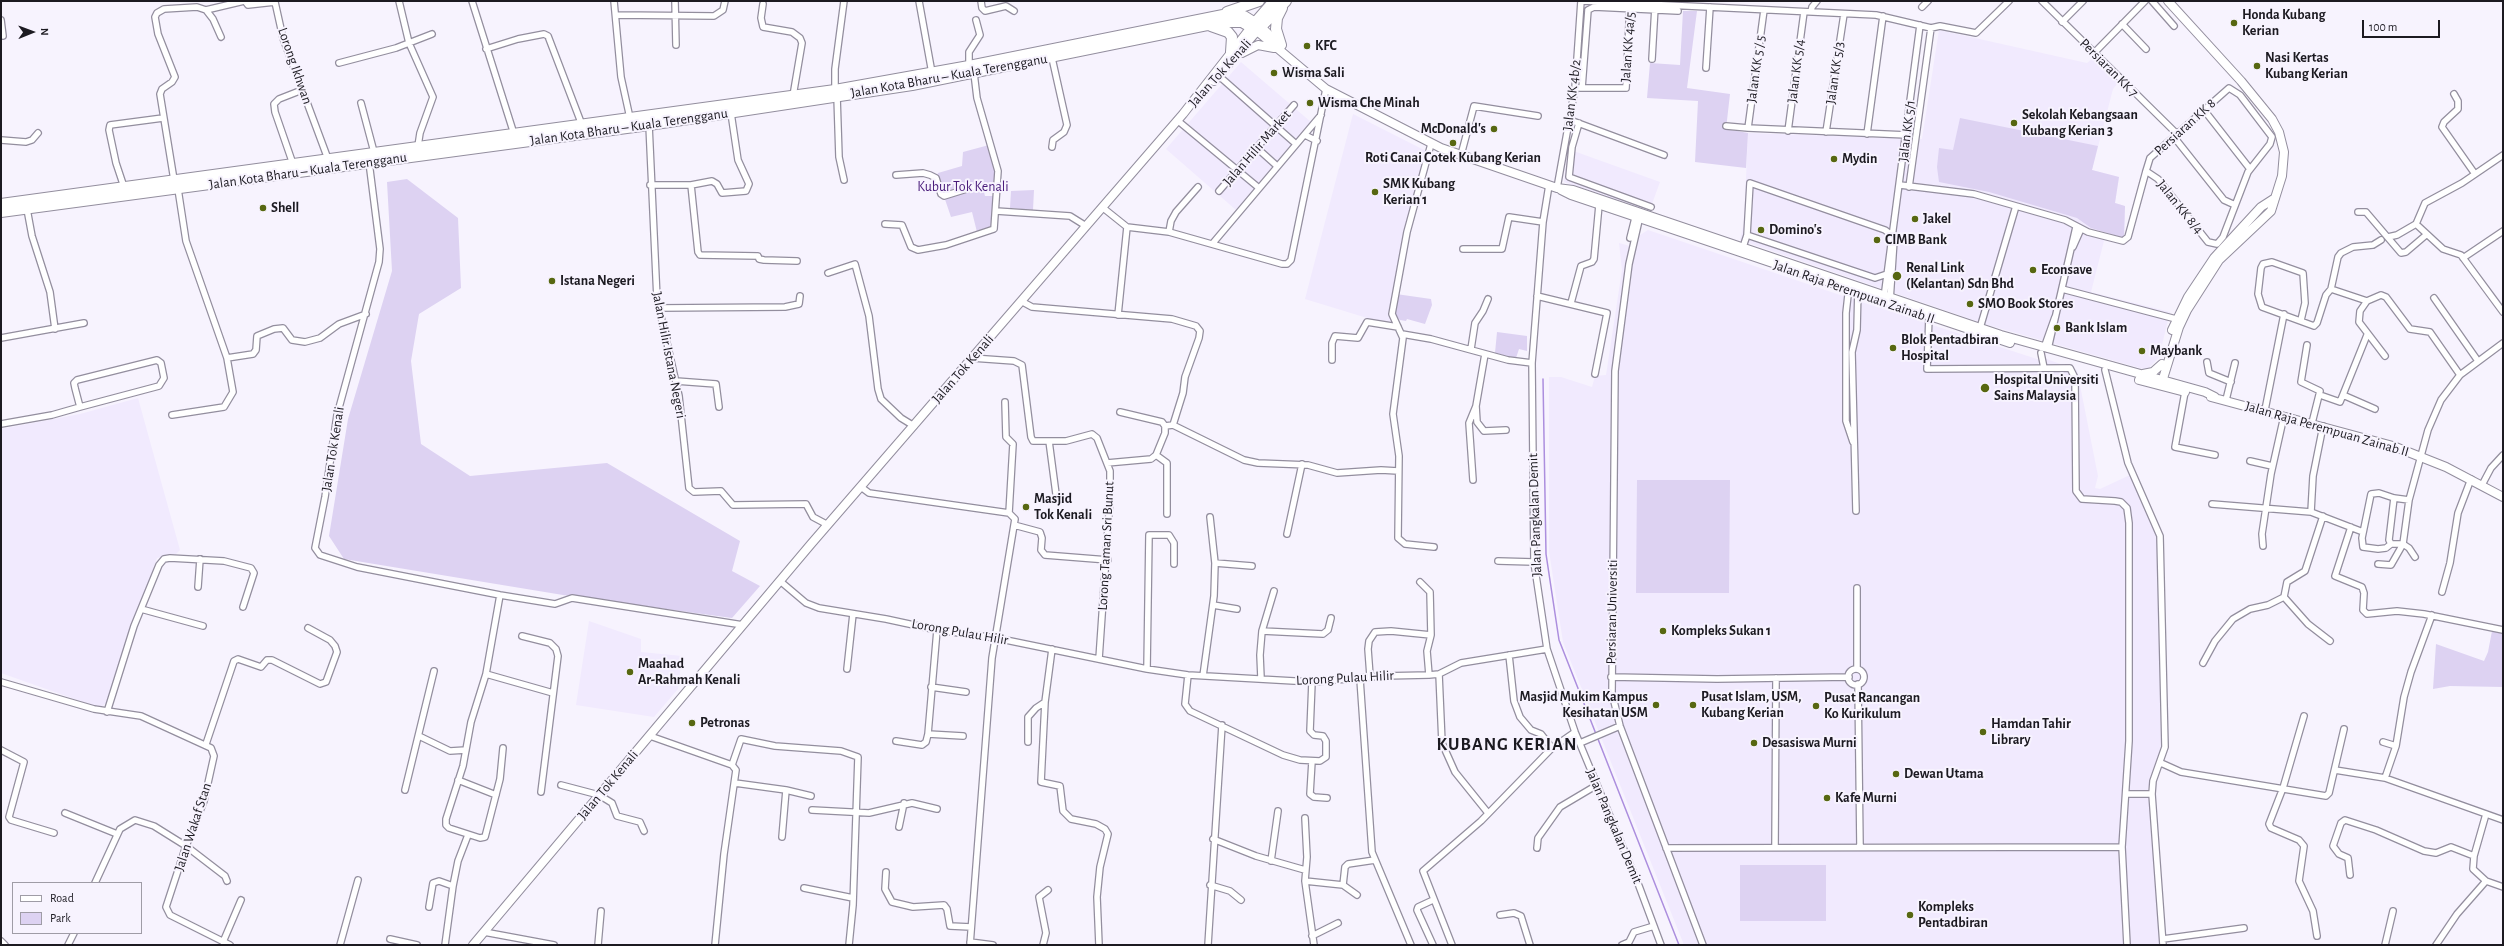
<!DOCTYPE html>
<html>
<head>
<meta charset="utf-8">
<style>
  body { margin:0 }
  #map { position:relative; width:2504px; height:946px; overflow:hidden; background:#f7f3fe; font-family:"Alegreya Sans",sans-serif }
  canvas { display:block }
  .frame { position:absolute; inset:0; border:2px solid #1c1a21; pointer-events:none }
  .legend { position:absolute; left:12px; top:882px; width:130px; height:52px; box-sizing:border-box; background:#f7f3fe; border:1px solid #9f9ca6; margin:0; padding:5px 7px; list-style:none; font-size:12px; color:#1c1a21 }
  .legend li { display:flex; align-items:center; gap:8px; height:20px }
  .legend b { width:20px; border:1px solid #9f9ca6 }
  .north { position:absolute; left:12px; top:12px; width:40px; height:40px; -webkit-text-stroke:3px #f7f3fe; paint-order:stroke; rotate:89deg; font-size:11px; font-weight:700; line-height:16px; text-align:center; color:#1c1a21 }
  .north::after { content:''; display:block; margin:auto; width:14px; height:18px; background:#1c1a21; clip-path:polygon(50% 0,100% 100%,50% 72%,0 100%) }
  .scale { position:absolute; left:2362px; top:20px; width:78px; height:18px; box-sizing:border-box; border:2px solid #1c1a21; border-top:0; padding-left:5px; font-size:12px; line-height:14px; white-space:nowrap; color:#1c1a21; -webkit-text-stroke:3px #f7f3fe; paint-order:stroke }
</style>
</head>
<body>
<div id="map">
<canvas width="2504" height="946"></canvas>
<div class="frame"></div>
<ul class="legend">
<li><b style="height:5px;background:#fff"></b>Road</li>
<li><b style="height:11px;background:#ddd2f2"></b>Park</li>
</ul>
<div class="north">N</div>
<div class="scale">100 m</div>
</div>
<script>
const ctx = document.querySelector('canvas').getContext('2d');
ctx.lineJoin = 'round';
function paint(path, color) { ctx.fillStyle = color; ctx.fill(path, 'evenodd'); }
const toPath = rows => new Path2D(rows.map(r => 'M' + r).join(''));
function stroke(path, color, width, dash) { ctx.strokeStyle = color; ctx.lineWidth = width; ctx.lineCap = dash ? 'butt' : 'round'; ctx.setLineDash(dash || []); ctx.stroke(path); }
function write(font, color, halo, rows, align = 'center') {
  ctx.font = font + ' "Alegreya Sans",sans-serif'; ctx.lineWidth = 4; ctx.setLineDash([]); ctx.textBaseline = 'middle'; ctx.strokeStyle = halo; ctx.fillStyle = color; for (const [text, x, y, turn = 0] of rows) {
    ctx.save(); ctx.translate(x, y); ctx.rotate((+turn || 0) * Math.PI / 180); ctx.textAlign = isNaN(turn) ? turn : align; if (halo) ctx.strokeText(text, 0, 0); ctx.fillText(text, 0, 0); ctx.restore();
  }
}
const built = toPath([
  [1939,30,2087,63,2093,58,2118,83,2113,89,2092,170,2119,177,2115,203,2125,206,2124,238,2106,233,2091,292,2170,312,2159,357,2147,370,1988,325,1740,240,1744,223,1748,133,1922,139],
  [1241,62,1311,122,1236,210,1166,149],
  [1353,114,1428,152,1406,231,1390,325,1305,299],
  [1568,149,1660,182,1649,212,1564,182],
  [1648,230,1840,295,2040,360,2041,357,2077,370,2098,476,2095,488,2100,489,2130,475,2157,536,2163,749,2150,777,2150,786,2148,788,2149,799,2152,802,2161,945,1684,945,1563,642,1549,551,1549,377,1561,377,1592,387,1595,376,1606,375,1622,270,1619,243,1637,248,1640,235],
  [138,398,180,550,176,554,157,558,107,702,100,708,1,673,1,429,80,414],
  [589,621,641,639,641,652,682,656,678,689,654,717,576,705]
]);
const green = toPath([
  [1683,11,1697,11,1687,88,1730,94,1726,129,1748,133,1746,168,1695,162,1698,101,1647,98,1650,63,1680,65],
  [1960,118,2098,146,2092,170,2119,177,2115,203,2125,206,2124,238,2091,228,2077,218,1989,192,1939,182,1937,167,1939,148,1953,150],
  [989,145,996,170,995,182,993,185,983,188,985,196,993,196,993,221,990,228,977,232,972,212,951,217,937,176,938,173,962,166,963,152],
  [407,179,458,218,461,288,419,314,411,361,421,444,470,476,607,463,740,541,732,571,760,586,732,618,563,595,344,559,329,536,348,419,392,271,387,182],
  [1034,190,1033,210,1010,208,1011,191],
  [1396,294,1431,299,1432,305,1425,324,1407,319,1406,321,1400,320,1393,313],
  [1497,332,1527,336,1527,351,1519,349,1516,358,1495,353],
  [1637,480,1730,480,1729,593,1636,593],
  [2492,631,2503,633,2503,687,2450,686,2433,689,2436,644,2484,661,2488,652],
  [1740,865,1826,865,1826,921,1740,921]
]);
const stream = toPath([
  [1543,379,1546,554,1559,640,1679,945]
]);
const street = toPath([
  [245,1,248,5,275,2,283,38,328,159],
  [399,1,409,43,433,97,420,133,418,146],
  [472,1,514,134],
  [614,1,621,77,630,118],
  [675,1,676,45],
  [919,1,932,73],
  [981,1,982,8,985,11,1006,6,1014,11],
  [1582,1,1876,15,1931,28,1940,26,1976,33,2009,1],
  [2042,1,2177,134],
  [2152,1,2174,26],
  [763,4,761,18,763,27,792,32,800,38,802,43,793,96],
  [1922,7,1928,1],
  [206,10,244,1],
  [1588,10,1594,7,1678,11],
  [1811,12,1812,7,1817,1],
  [616,15,714,16,723,10,725,1],
  [1,20,3,36],
  [2062,22,2083,1],
  [2122,24,2146,49],
  [486,49,518,39,544,34,548,36,582,125],
  [2094,53,2145,1],
  [1052,58,1067,125,1064,132,1053,140,1052,147],
  [1652,59,1655,7],
  [339,63,396,48,432,34],
  [969,66,969,52,980,35,976,20],
  [1706,68,1710,7],
  [1219,76,1296,144],
  [1575,88,1626,88,1630,3],
  [1582,88,1588,10],
  [835,90,835,69,844,1],
  [2454,94,2458,101,2458,109,2444,122,2442,127,2475,174],
  [837,96,839,157,844,180],
  [361,103,374,152],
  [2204,110,2250,169],
  [1177,120,1259,188],
  [1570,120,1664,155],
  [1579,123,1572,147,1569,177,1651,207],
  [649,125,657,299,679,396,689,488,694,492,721,491,733,505,806,504,813,517,828,525],
  [1726,126,1748,128,1907,135],
  [1748,128,1764,10],
  [1788,131,1804,12],
  [1826,132,1844,14],
  [1867,134,1883,16],
  [1305,135,1317,141],
  [2174,137,2224,200,2235,205],
  [1,140,26,142,32,140,38,133],
  [1431,144,1407,232,1392,314,1403,338,1393,414,1399,456,1398,538,1405,544,1434,547],
  [1257,148,1277,166],
  [1461,155,1474,106,1538,116],
  [369,162,380,249,379,262,337,415,325,497,315,548,320,555,357,567,500,595,555,604,572,598,743,625],
  [293,164,275,112,274,104,279,99,302,90],
  [896,175,923,173,930,175,936,178,941,194,944,196,973,187,997,187],
  [174,180,160,94,162,89,172,82,175,77,158,34,155,17,157,13,164,9,197,7,206,10,213,19,221,37],
  [650,185,691,185,712,181,717,184,722,193,746,191,749,184,738,160,731,113],
  [691,185,698,252,700,255,758,256,759,259,764,260,797,261],
  [1549,185,1543,222,1532,363,1534,562,1547,649,1575,732,1639,886,1661,945],
  [1900,185,1974,194,2065,220,2088,232,2123,241,2128,237,2146,171,2150,158,2229,88,2240,95,2272,137,2270,144,2248,172,2223,237,2217,244,2208,242,2158,179,2146,171],
  [124,187,116,163,109,130,110,125,163,118],
  [1909,187,1931,28],
  [1557,188,1575,88,1581,1],
  [1219,191,1294,105],
  [1102,207,1127,227,1169,232,1282,264,1287,264,1291,260,1326,89],
  [27,209,32,236,50,292,55,329],
  [996,211,1070,216,1086,226],
  [2358,212,2366,212,2401,253,2406,252,2426,235],
  [1640,216,1629,264,1615,371,1612,693,1620,726,1703,945],
  [885,224,902,225,911,247,918,250,946,245,994,229,998,171,977,98,974,73],
  [2416,224,2443,249,2461,255,2503,312],
  [1169,232,1171,221,1176,212,1198,187],
  [1747,235,1875,278,1887,274],
  [2388,237,2397,235,2416,224,2425,203,2462,183,2503,155],
  [1630,238,1636,214],
  [1213,243,1321,115],
  [1743,247,1747,235,1750,183,1885,230,1894,237],
  [2073,247,2081,229],
  [1463,249,1502,249,1509,217,1543,222],
  [2463,258,2503,231],
  [828,273,855,264,869,316,878,389,881,399,901,418,914,426],
  [1849,286,1846,313,1846,421,1853,442],
  [2062,289,2176,319],
  [2331,289,2338,257,2341,253,2353,247,2373,245,2381,240],
  [1537,296,1607,313,1595,374],
  [1884,298,1920,25],
  [2434,298,2478,361],
  [1021,301,1032,307,1172,319,1196,326,1200,331,1199,338,1185,377,1183,393,1173,425],
  [1890,301,1894,240],
  [2367,301,2360,311,2359,322,2385,356],
  [1571,303,1581,266,1592,262,1594,259,1599,205],
  [659,308,785,307,799,304,800,296],
  [1118,315,1127,227],
  [1929,317,1927,369,2070,368,2075,378,2076,491,2082,499,2115,501,2121,502,2127,508,2129,523,2129,741,2122,847,2127,945],
  [2301,320,2305,303,2303,273,2272,262,2263,264,2261,268,2258,294,2262,307,2314,326,2317,323,2326,295,2331,289,2367,301,2381,295,2386,297,2410,329,2430,332,2460,375],
  [1980,328,2016,206],
  [1402,334,1431,339,1508,360,1532,363],
  [1,338,84,323],
  [2307,345,2301,382,2320,391,2312,423],
  [2044,348,2055,317],
  [1471,349,1475,323,1483,311,1488,299],
  [2048,349,2076,227],
  [2041,353,2044,368],
  [1485,354,1476,406,1477,422,1484,431,1506,430],
  [227,358,253,354,256,350,257,336,274,329,283,328,292,340,305,342,320,338,339,324,366,314],
  [972,358,1014,361,1022,365,1031,437,1033,441,1066,441,1092,434,1097,438,1110,471,1110,499,1099,659],
  [1332,360,1332,343,1335,336,1358,338,1367,322,1398,327],
  [2207,362,2209,373,2231,382],
  [2105,370,2128,463,2160,536,2165,747,2153,781,2152,794,2163,945],
  [676,381,716,384,719,407],
  [2185,392,2175,447,2215,455],
  [2320,395,2340,402,2367,335],
  [2343,395,2375,409],
  [2226,400,2235,363],
  [1005,402,1006,437,1013,444,1009,513],
  [2265,410,2284,314],
  [172,415,224,407,233,392,227,358,186,241,178,189],
  [1,424,52,415,80,407,159,386,164,378,161,363,157,360,77,380,74,383,75,388,80,407],
  [1165,426,1173,425,1244,460,1258,463,1308,465,1337,473,1381,470,1398,471],
  [1049,441,1056,494],
  [1156,455,1167,463,1167,514],
  [2250,461,2272,466],
  [1107,463,1151,459,1156,455,1165,433,1165,426,1162,422,1120,412],
  [1473,480,1469,423,1476,406],
  [2482,485,2491,468,2503,455],
  [861,487,869,493,1009,513,1015,519,992,658,970,945],
  [2394,498,2389,540,2391,544,2403,544,2409,548,2415,557],
  [2212,504,2311,512,2363,532],
  [1856,511,1852,352,1857,330,1858,288],
  [2311,512,2313,476,2323,426],
  [1014,525,1040,532,1042,538,1041,550,1045,555,1108,560],
  [2351,527,2335,576,2362,587,2364,593,2363,610,2367,614,2397,611,2424,614,2503,630],
  [1287,534,1302,464],
  [2391,544,2386,548,2378,549,2363,547,2362,538,2371,494,2379,493,2394,498,2409,500],
  [2263,546,2262,534,2271,474,2284,416],
  [1498,561,1534,562],
  [1215,563,1252,566],
  [2378,564,2391,565,2403,544,2409,500,2428,430,2441,400,2460,375,2503,343],
  [780,581,806,603,819,608,886,619,937,630,996,638,1147,669,1188,675,1312,682,1383,676,1429,675,1439,674,1461,663,1547,649],
  [1420,582,1430,592,1431,635,1427,651,1429,675],
  [198,587,200,559],
  [1857,588,1857,669],
  [2442,592,2450,563,2458,513,2471,479],
  [500,595,486,674,471,722,463,766,446,819,446,825,449,828,480,838,485,837,500,779,503,748],
  [2284,597,2308,624,2330,641],
  [1213,605,1237,609],
  [141,609,203,626],
  [937,630,928,734,963,736],
  [1262,631,1323,634,1328,630,1331,618],
  [522,636,550,643,556,649,558,656,541,792],
  [1509,655,1514,701,1520,717,1531,730,1541,734,1552,748],
  [2203,663,2215,641,2233,619,2250,609,2268,605,2284,597,2287,582,2305,571,2323,516],
  [847,669,853,614],
  [1147,669,1149,535,1169,535,1174,543,1174,564],
  '1848 677a8 8 0 1 1 16 0a8 8 0 1 1-16 0Z',
  [486,674,553,693],
  [1439,674,1442,743,1455,772,1488,813],
  [1188,675,1185,704,1190,711,1283,755,1300,760,1320,761,1326,757,1326,741,1323,736,1314,735,1310,731,1312,682],
  [1203,676,1214,596,1215,563,1210,517],
  [1370,676,1368,649,1369,641,1375,632,1391,631,1431,635],
  [1611,677,1717,679,1849,677],
  [1261,678,1260,655,1262,631,1274,591],
  [1360,679,1372,852,1411,945],
  [1,682,94,709,141,716,211,748,214,756,204,801,186,846,166,907,170,915,230,945],
  [1858,684,1860,847],
  [931,687,966,692],
  [1045,702,1041,782,1060,786,1063,811,1071,819,1096,824,1105,829,1108,834,1100,867,1097,897,1099,945],
  [107,712,134,626,159,565,164,559,170,558,224,561,251,568,254,573,243,607],
  [2304,716,2283,788,2269,824,2271,828,2299,840,2304,846,2299,881,2313,911,2317,936],
  [419,736,450,751,466,750],
  [650,736,732,765,736,770,724,854,715,945],
  [896,741,922,745,926,742,928,734],
  [1028,742,1028,717,1036,708,1045,702,1052,649],
  [2383,742,2396,746],
  [1580,743,1620,726],
  [206,744,234,661,238,659,261,667,267,660,272,660,320,684,326,682,337,652,335,646,330,640,308,628],
  [1,750,24,762,9,817,11,820,54,833],
  [1312,761,1310,794,1314,797,1327,798],
  [2161,763,2181,772,2326,796,2329,793,2344,729],
  [732,765,741,739,775,746,841,751,858,757,853,905,849,945],
  [2335,770,2385,778,2503,820],
  [2385,778,2396,746,2404,697,2411,672,2432,615],
  [458,780,496,795],
  [735,783,786,790,811,796],
  [561,785,599,795,612,803,617,816,640,822,644,831],
  [405,790,434,671],
  [2126,794,2152,794],
  [812,810,869,813,912,803,937,809],
  [65,813,117,834],
  [2486,814,2474,856,2473,869,2486,881,2503,887],
  [1305,818,1307,857,1305,881,1314,945],
  [899,827,904,803],
  [782,837,786,790],
  [1213,839,1256,856,1305,870],
  [1775,847,1776,678],
  [1537,848,1538,838,1560,807,1597,785],
  [1666,848,2122,847],
  [1271,861,1278,811],
  [886,872,885,889,892,902,913,907,944,905,947,909,950,926,971,927],
  [2350,875,2348,858,2339,854,2333,846,2341,823,2345,820,2376,830,2424,851,2436,853,2451,847,2474,856],
  [1305,881,1343,885],
  [95,883,120,829,135,820,154,826,186,846,225,876,227,881],
  [1210,885,1230,891,1241,900],
  [804,888,853,898],
  [1357,895,1343,885,1345,867,1348,864,1375,860],
  [1433,900,1418,907,1417,910,1433,945],
  [429,907,433,883,439,881,453,886],
  [1500,915,1514,913,1521,916,1530,945],
  [484,932,554,945],
  [1312,936,1338,923],
  [390,939,417,945],
  [2163,939,2244,928],
  [1,941,5,945],
  [223,942,241,900],
  [970,942,993,945],
  [68,945,74,933],
  [340,945,358,880],
  [445,945,453,886,458,861,468,835],
  [598,945,601,911],
  [1043,945,1046,933,1039,897,1048,890],
  [1208,945,1222,725],
  [1452,945,1423,871,1481,821,1552,748,1575,732],
  [1622,945,1629,942,1634,932,1654,926],
  [2385,945,2393,911],
  [2436,945,2457,914,2486,881]
]);
const primary = toPath([
  [1260,26,1281,46],
  [1242,53,1258,45,1274,48],
  [1214,81,1257,31,1326,89,1441,148,1557,188,1573,190,2001,335,2205,392,2215,397],
  [1561,190,1571,195,2010,343],
  [2172,330,2188,297,2214,258,2261,207,2275,198],
  [2143,374,2153,372,2162,364],
  [2139,380,2185,392],
  [2161,385,2179,327,2187,310,2219,260,2271,211,2282,176,2284,152,2279,132,2272,119,2241,81,2168,1],
  [2211,397,2393,446,2446,467,2503,497],
  [473,945,811,544,1183,114,1252,26]
]);
const highway = toPath([
  [1227,12,1259,1],
  [1211,26,1228,32,1232,37,1231,52],
  [1252,26,1274,1],
  [1281,45,1276,29,1277,18,1282,8],
  [1,204,835,90,969,66,1223,15,1244,16,1260,26],
  [1,212,649,125,912,85,1222,22,1242,22,1257,31,1286,1]
]);
const markers = [
  [2234,23,4,"#576711"],
  [1307,46,4,"#576711"],
  [2257,66,4,"#576711"],
  [1274,73,4,"#576711"],
  [1310,103,4,"#576711"],
  [2014,123,4,"#576711"],
  [1494,129,4,"#576711"],
  [1453,143,4,"#576711"],
  [1834,159,4,"#576711"],
  [1375,192,4,"#576711"],
  [263,208,4,"#576711"],
  [1915,219,4,"#576711"],
  [1761,230,4,"#576711"],
  [1877,240,4,"#576711"],
  [2033,270,4,"#576711"],
  [1897,276,5,"#576711"],
  [552,281,4,"#576711"],
  [1970,304,4,"#576711"],
  [2057,328,4,"#576711"],
  [1893,348,4,"#576711"],
  [2142,351,4,"#576711"],
  [1985,388,5,"#576711"],
  [1026,507,4,"#576711"],
  [1663,631,4,"#576711"],
  [630,672,4,"#576711"],
  [1656,705,4,"#576711"],
  [1693,705,4,"#576711"],
  [1816,706,4,"#576711"],
  [692,723,4,"#576711"],
  [1983,732,4,"#576711"],
  [1754,743,4,"#576711"],
  [1896,774,4,"#576711"],
  [1827,798,4,"#576711"],
  [1910,915,4,"#576711"]
];
const poiNames = [
  ["Honda Kubang",2242,15],
  ["Kerian",2242,31],
  ["KFC",1315,46],
  ["Nasi Kertas",2265,58],
  ["Kubang Kerian",2265,74],
  ["Wisma Sali",1282,73],
  ["Wisma Che Minah",1318,103],
  ["Sekolah Kebangsaan",2022,115],
  ["Kubang Kerian 3",2022,131],
  ["McDonald's",1486,129,"right"],
  ["Roti Canai Cotek Kubang Kerian",1453,158,"center"],
  ["Mydin",1842,159],
  ["SMK Kubang",1383,184],
  ["Kerian 1",1383,200],
  ["Shell",271,208],
  ["Jakel",1923,219],
  ["Domino's",1769,230],
  ["CIMB Bank",1885,240],
  ["Renal Link",1906,268],
  ["(Kelantan) Sdn Bhd",1906,284],
  ["Econsave",2041,270],
  ["Istana Negeri",560,281],
  ["SMO Book Stores",1978,304],
  ["Bank Islam",2065,328],
  ["Blok Pentadbiran",1901,340],
  ["Hospital",1901,356],
  ["Maybank",2150,351],
  ["Hospital Universiti",1994,380],
  ["Sains Malaysia",1994,396],
  ["Masjid",1034,499],
  ["Tok Kenali",1034,515],
  ["Kompleks Sukan 1",1671,631],
  ["Maahad",638,664],
  ["Ar-Rahmah Kenali",638,680],
  ["Masjid Mukim Kampus",1648,697,"right"],
  ["Kesihatan USM",1648,713,"right"],
  ["Pusat Islam, USM,",1701,697],
  ["Kubang Kerian",1701,713],
  ["Pusat Rancangan",1824,698],
  ["Ko Kurikulum",1824,714],
  ["Petronas",700,723],
  ["Hamdan Tahir",1991,724],
  ["Library",1991,740],
  ["Desasiswa Murni",1762,743],
  ["Dewan Utama",1904,774],
  ["Kafe Murni",1835,798],
  ["Kompleks",1918,907],
  ["Pentadbiran",1918,923]
];
const streetNames = [
  ["Jalan KK 4a/5",1628,47,-86],
  ["Lorong Ikhwan",295,66,71],
  ["Persiaran KK 7",2109,68,45],
  ["Jalan KK 5 / 5",1756,69,-82],
  ["Jalan KK 5/4",1796,71,-83],
  ["Jalan Tok Kenali",1220,73,-48],
  ["Jalan KK 5/3",1835,73,-82],
  ["Jalan Kota Bharu – Kuala Terengganu",949,76,-10],
  ["Jalan KK 4b/2",1572,95,-83],
  ["Jalan Kota Bharu – Kuala Terengganu",629,127,-8],
  ["Persiaran KK 8",2185,127,-42],
  ["Jalan KK 5/1",1907,131,-83],
  ["Jalan Hilir Market",1257,148,-49],
  ["Jalan Kota Bharu – Kuala Terengganu",308,171,-8],
  ["Jalan KK 8/4",2180,207,51],
  ["Jalan Raja Perempuan Zainab II",1854,292,19],
  ["Jalan Hilir Istana Negeri",669,355,79],
  ["Jalan Tok Kenali",963,369,-49],
  ["Jalan Raja Perempuan Zainab II",2327,429,16],
  ["Jalan Tok Kenali",333,449,-81],
  ["Jalan Pangkalan Demit",1535,515,-92],
  ["Lorong Taman Sri Bunut",1106,546,-87],
  ["Persiaran Universiti",1612,612,-89],
  ["Lorong Pulau Hilir",960,632,10],
  ["Lorong Pulau Hilir",1345,678,-3],
  ["Jalan Tok Kenali",608,785,-50],
  ["Jalan Pangkalan Demit",1614,826,67],
  ["Jalan Wakaf Stan",193,827,-72]
];
const parkNames = [
  ["Kubur Tok Kenali",963,187]
];
const districtNames = [
  ["KUBANG KERIAN",1507,745]
];
paint(built, '#f1eafe');
paint(green, '#ddd2f2');
stroke(stream, '#ac8ede', 1.5);
stroke(street, '#938e9e', 8);
stroke(primary, '#938e9e', 10);
stroke(highway, '#938e9e', 12);
stroke(street, '#fff', 5.5);
stroke(primary, '#fff', 8);
stroke(highway, '#fff', 10);
for (const [x, y, r, color] of markers) { const dot = new Path2D(); dot.arc(x, y, r, 0, 2 * Math.PI); ctx.fillStyle = color; ctx.fill(dot); stroke(dot, '#f7f3fe', 1.5); }
write('bold 14px', '#1c1a21', '#f7f3fe', poiNames, 'left');
write('14px', '#1c1a21', '#f7f3fe', streetNames);
write('14px', '#491b7a', '#f7f3fe', parkNames);
ctx.letterSpacing = '1px';
write('bold 18px', '#1c1a21', '#f7f3fe', districtNames);
ctx.letterSpacing = '0px';
</script>
</body>
</html>
